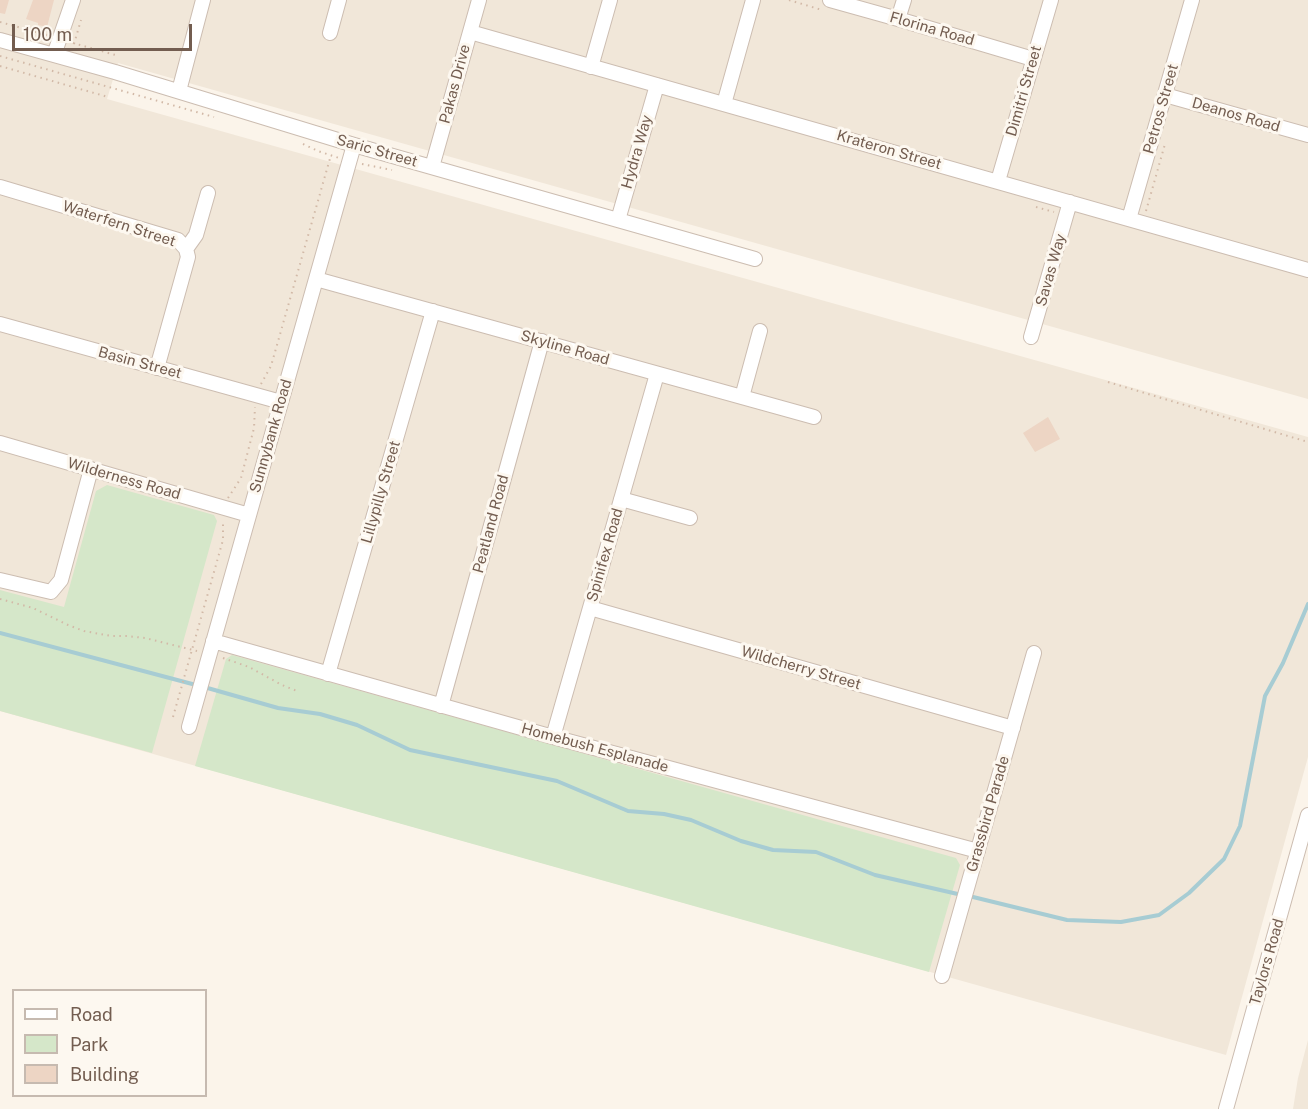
<!DOCTYPE html>
<html>
<head>
<meta charset="utf-8">
<style>
  body { margin:0 }
  #map { position:relative; width:1308px; height:1109px; overflow:hidden; background:#fbf4ea; font-family:"Public Sans",sans-serif }
  canvas { display:block }
  .legend { position:absolute; left:12px; top:989px; width:195px; height:108px; box-sizing:border-box; background:#fdf8f0; border:2px solid #c6bab0; margin:0; padding:8px 10px; list-style:none; font-size:18px; color:#735d50 }
  .legend li { display:flex; align-items:center; gap:12px; height:30px }
  .legend b { width:30px; border:2px solid #c6bab0 }
  .scale { position:absolute; left:12px; top:24px; width:180px; height:27px; box-sizing:border-box; border:3px solid #735d50; border-top:0; padding-left:8px; font-size:18px; line-height:21px; white-space:nowrap; color:#735d50; -webkit-text-stroke:4px #fdf8f0; paint-order:stroke }
</style>
</head>
<body>
<div id="map">
<canvas width="1308" height="1109"></canvas>
<ul class="legend">
<li><b style="height:8px;background:#fff"></b>Road</li>
<li><b style="height:16px;background:#d5e7c9"></b>Park</li>
<li><b style="height:16px;background:#edd5c4"></b>Building</li>
</ul>
<div class="scale">100 m</div>
</div>
<script>
const ctx = document.querySelector('canvas').getContext('2d');
ctx.lineJoin = 'round';
function paint(path, color) { ctx.fillStyle = color; ctx.fill(path, 'evenodd'); }
const toPath = rows => new Path2D(rows.map(r => 'M' + r).join(''));
function stroke(path, color, width, dash) { ctx.strokeStyle = color; ctx.lineWidth = width; ctx.lineCap = dash ? 'butt' : 'round'; ctx.setLineDash(dash || []); ctx.stroke(path); }
function write(font, color, halo, rows, align = 'center') {
  ctx.font = font + ' "Public Sans",sans-serif'; ctx.lineWidth = 6; ctx.setLineDash([]); ctx.textBaseline = 'middle'; ctx.strokeStyle = halo; ctx.fillStyle = color; for (const [text, x, y, turn = 0] of rows) {
    ctx.save(); ctx.translate(x, y); ctx.rotate((+turn || 0) * Math.PI / 180); ctx.textAlign = isNaN(turn) ? turn : align; if (halo) ctx.strokeText(text, 0, 0); ctx.fillText(text, 0, 0); ctx.restore();
  }
}
const residential = toPath([
  [0,0,1308,0,1308,399,118,63,107,99,1308,437,1308,757,1226,1055,0,711],
  [1308,1040,1308,1109,1293,1109,1298,1078]
]);
const green = toPath([
  [107,485,214,515,217,521,152,753,0,711,0,590,64,607,96,491],
  [232,655,956,858,960,865,929,972,195,766,226,659]
]);
const stream = toPath([
  [0,633,196,685],
  [204,687,278,708,320,714,357,725,410,750,557,781,628,811,664,814,691,820,741,841,773,850,816,852,875,875,962,895],
  [969,896,1067,920,1121,922,1159,915,1189,893,1224,859,1240,826,1265,696,1283,663,1308,604]
]);
const building = toPath([
  [0,0,9,0,5,14,0,13],
  [33,0,54,0,47,27,38,25,38,23,26,19],
  [1048,417,1060,439,1035,452,1023,433]
]);
const path = toPath([
  [789,0,822,10],
  [0,22,47,35],
  [73,43,119,56],
  [74,44,81,20],
  [0,56,214,117],
  [0,66,108,97],
  [303,144,318,151,339,158],
  [362,164,392,170],
  [1036,207,1054,212],
  [1146,211,1165,144],
  [1108,382,1308,442],
  [261,384,271,366,331,155],
  [228,498,241,478,254,428,255,407],
  [0,599,33,608,68,625,84,631,111,636,127,636,145,638,197,651],
  [223,658,249,667,282,685,297,691],
  [173,717,223,540,223,521]
]);
const minor = toPath([
  [830,0,898,19,1033,59],
  [898,19,904,0],
  [470,32,1308,270],
  [330,33,339,0],
  [0,40,115,72,354,145,755,259],
  [54,55,73,0],
  [591,67,610,0],
  [179,91,203,0],
  [1165,95,1308,135],
  [724,104,753,0],
  [432,167,479,0],
  [998,181,1051,0],
  [0,187,178,240,186,249,188,257,157,368],
  [1129,219,1192,0],
  [618,220,657,85],
  [186,249,196,235,208,193],
  [316,279,814,417],
  [0,324,281,402],
  [1031,337,1070,202],
  [742,397,760,331],
  [0,443,249,515],
  [621,499,690,518],
  [0,580,51,592,61,580,91,469],
  [590,608,1013,728],
  [213,641,553,737,978,851],
  [328,674,433,311],
  [441,706,542,341],
  [189,727,354,145],
  [553,737,657,374],
  [942,976,1034,653],
  [1226,1109,1308,815]
]);
const streetNames = [
  ["Florina Road",932,29,16],
  ["Pakas Drive",455,84,-75],
  ["Dimitri Street",1024,91,-74],
  ["Petros Street",1161,109,-74],
  ["Deanos Road",1236,115,16],
  ["Krateron Street",889,150,16],
  ["Saric Street",377,151,16],
  ["Hydra Way",637,152,-74],
  ["Waterfern Street",119,224,18],
  ["Savas Way",1051,270,-74],
  ["Skyline Road",565,348,16],
  ["Basin Street",140,363,15],
  ["Sunnybank Road",271,436,-74],
  ["Wilderness Road",124,479,16],
  ["Lillypilly Street",381,492,-74],
  ["Peatland Road",491,524,-75],
  ["Spinifex Road",605,555,-74],
  ["Wildcherry Street",801,668,16],
  ["Homebush Esplanade",595,748,15],
  ["Grassbird Parade",988,814,-74],
  ["Taylors Road",1267,962,-74]
];
paint(residential, '#f1e7d9');
paint(green, '#d5e7c9');
stroke(stream, '#a7ccd3', 4);
paint(building, '#edd5c4');
stroke(minor, '#ccbdb1', 16);
stroke(path, '#d2b9a7', 2, [1.5, 4.5]);
stroke(minor, '#fff', 14);
write('15px', '#735d50', '#fdf8f0', streetNames);
</script>
</body>
</html>
